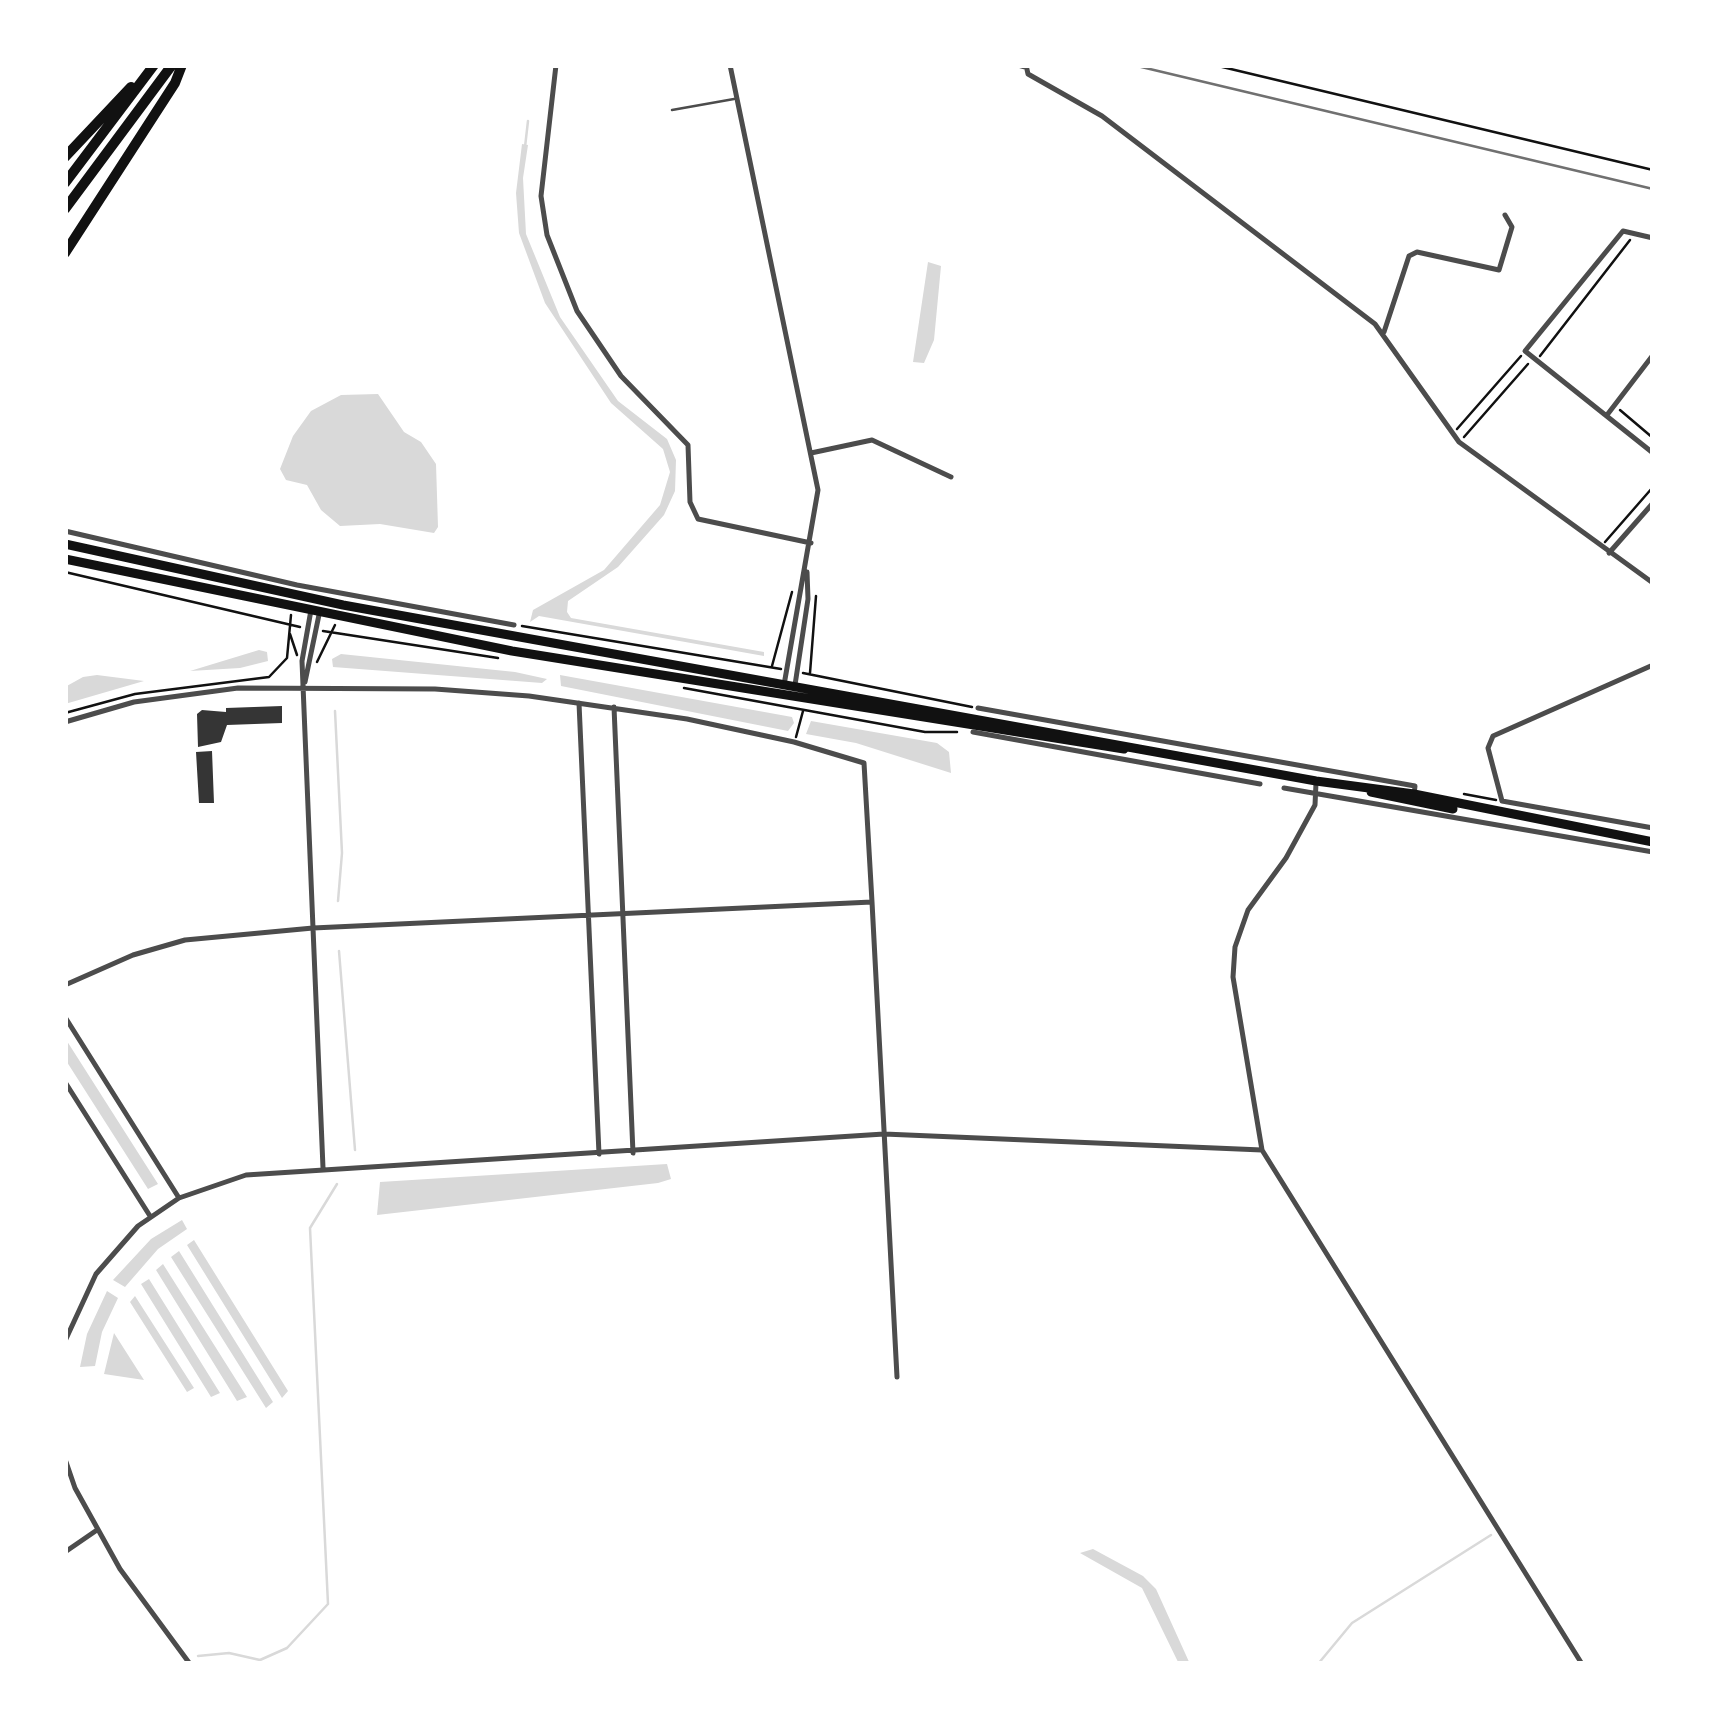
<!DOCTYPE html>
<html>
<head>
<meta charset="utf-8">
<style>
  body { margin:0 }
  #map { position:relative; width:1718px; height:1729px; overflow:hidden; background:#fff; font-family:"Asap Condensed",sans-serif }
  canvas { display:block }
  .frame { position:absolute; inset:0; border:68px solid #fff; pointer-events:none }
</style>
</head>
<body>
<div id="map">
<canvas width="1718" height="1729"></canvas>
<div class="frame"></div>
</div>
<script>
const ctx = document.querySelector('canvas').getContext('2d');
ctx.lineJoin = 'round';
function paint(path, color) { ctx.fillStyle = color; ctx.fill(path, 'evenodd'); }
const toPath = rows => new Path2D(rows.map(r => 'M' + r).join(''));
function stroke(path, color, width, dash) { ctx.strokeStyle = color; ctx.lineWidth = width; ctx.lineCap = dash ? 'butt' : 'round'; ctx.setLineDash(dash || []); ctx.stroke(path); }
const water = toPath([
  [522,144,528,145,523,178,526,234,560,317,618,401,667,439,676,460,675,491,664,515,618,567,568,601,567,612,571,618,764,652,764,656,539,616,530,622,533,610,604,570,660,505,670,472,663,449,611,403,545,303,519,233,516,193],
  [928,262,941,266,934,340,924,363,913,362],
  [378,394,404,432,421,442,436,464,438,527,434,533,380,524,340,526,321,510,307,485,286,480,280,469,293,436,311,411,341,395],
  [259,650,267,652,268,661,240,668,190,671],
  [341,654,515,672,547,679,542,683,333,667,332,659],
  [97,675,144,681,65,704,65,687,83,677],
  [560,675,792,717,794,723,788,731,561,686],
  [811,721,937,743,949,752,951,773,856,743,806,734],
  [65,1038,158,1184,148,1189,65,1059],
  [667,1164,671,1179,658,1183,377,1215,380,1182],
  [182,1220,187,1229,158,1249,125,1287,113,1280,151,1239],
  [194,1240,288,1391,282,1398,187,1245],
  [179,1251,273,1402,266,1408,171,1257],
  [163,1264,247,1397,237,1401,156,1270],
  [149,1279,220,1393,211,1397,141,1284],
  [107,1291,118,1298,102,1332,95,1366,80,1367,87,1334],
  [135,1296,194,1388,187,1392,130,1302],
  [114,1333,144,1380,104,1374],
  [1093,1549,1143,1576,1156,1589,1190,1664,1179,1664,1142,1588,1080,1553]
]);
const stream = toPath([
  [525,147,528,121],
  [335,711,342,853,338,901],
  [339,951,355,1150],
  [198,1656,229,1653,260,1660,287,1648,328,1604,310,1228,337,1184],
  [1318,1664,1352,1623,1491,1535]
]);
const building = toPath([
  [282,706,282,723,227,725,221,742,198,747,197,714,202,710,226,712,226,708],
  [212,751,214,803,199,803,196,752]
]);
const path = toPath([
  [1214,65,1653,170],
  [1540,356,1630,240],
  [1620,410,1653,438],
  [1457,429,1521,356],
  [1464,437,1528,364],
  [1605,542,1653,487],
  [65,572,300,627],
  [522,626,781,669],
  [323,631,498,658],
  [290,634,297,655],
  [317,662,335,625],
  [772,666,792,592],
  [803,673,972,707],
  [810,673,816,596],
  [684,688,925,732,957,732],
  [65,713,135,694,269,677,287,658,291,615],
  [796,737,803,711],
  [1464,794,1496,800]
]);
const service = toPath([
  [1013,65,1024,68],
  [672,110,734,99]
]);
const minor = toPath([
  [556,65,541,196,547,235,577,311,621,376,688,445,690,502,698,519,811,543],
  [730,65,818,490,784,685],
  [1026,65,1028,74,1102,116,1375,324,1459,442,1653,583],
  [1653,238,1623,231,1525,351,1653,453],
  [1384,332,1409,256,1417,252,1499,270,1512,227,1505,215],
  [1607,415,1653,355],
  [811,453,872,440,951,477],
  [65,531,297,585,514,625],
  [1609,553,1653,503],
  [1653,665,1493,736,1488,748,1502,801,1653,828],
  [305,682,320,610],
  [795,685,808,599,807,572],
  [579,703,599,1154],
  [614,707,633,1153],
  [978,708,1415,786,1414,795],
  [65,722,134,702,238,688,435,689,529,696,687,719,794,742,864,763,872,902,313,928,323,1168],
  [973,732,1260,784],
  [1316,783,1315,805,1286,858,1248,910,1235,947,1233,977,1262,1150,1582,1664],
  [1284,788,1653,852],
  [872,902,897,1377],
  [65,985,133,955,185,940,313,928,302,661,311,610],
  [65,1017,179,1198],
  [65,1082,150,1216],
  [65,1341,96,1274,138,1226,179,1198,246,1175,884,1134,1262,1150],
  [65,1459,75,1488,120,1569,190,1664],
  [65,1552,97,1530]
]);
const primary = toPath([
  [65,544,343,605,1316,781,1414,794,1653,842],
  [65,559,512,651,1124,749],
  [1371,792,1453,809]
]);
const motorway = toPath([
  [65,157,131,87],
  [65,183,154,65],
  [65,209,172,65],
  [65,253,175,83,182,65]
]);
const rail = toPath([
  [1133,65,1653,189]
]);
paint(water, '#d9d9d9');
stroke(stream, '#d9d9d9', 2.5);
paint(building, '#353535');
stroke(path, '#111', 2.5);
stroke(service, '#4c4c4c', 2.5);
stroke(minor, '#4c4c4c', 5);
stroke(primary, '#111', 9);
stroke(motorway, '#111', 10);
stroke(rail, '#707070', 2.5);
</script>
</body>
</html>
